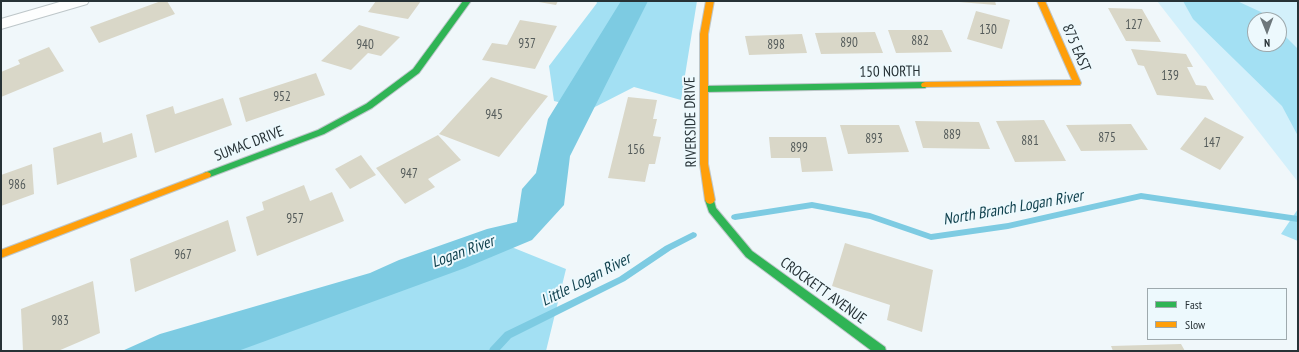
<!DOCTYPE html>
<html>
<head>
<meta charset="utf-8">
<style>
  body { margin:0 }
  #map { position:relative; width:1299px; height:352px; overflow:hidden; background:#f0f7fa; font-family:"PT Sans Narrow",sans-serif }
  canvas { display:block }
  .frame { position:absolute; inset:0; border:2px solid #273236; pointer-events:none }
  .legend { position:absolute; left:1147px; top:288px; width:140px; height:52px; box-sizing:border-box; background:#edf9fd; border:1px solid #9ea9ad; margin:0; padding:5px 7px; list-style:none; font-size:12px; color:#273236 }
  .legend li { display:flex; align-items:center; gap:8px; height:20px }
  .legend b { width:20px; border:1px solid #9ea9ad }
  .north { position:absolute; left:1247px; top:12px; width:40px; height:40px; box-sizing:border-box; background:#edf9fd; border:1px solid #9ea9ad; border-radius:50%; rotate:179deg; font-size:11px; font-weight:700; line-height:16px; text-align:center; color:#273236 }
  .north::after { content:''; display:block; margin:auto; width:14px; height:18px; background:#6d777b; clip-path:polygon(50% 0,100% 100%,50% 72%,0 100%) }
</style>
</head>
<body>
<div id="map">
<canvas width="1299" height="352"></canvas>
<div class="frame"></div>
<ul class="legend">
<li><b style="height:5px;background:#30b455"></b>Fast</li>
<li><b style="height:5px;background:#ff9f0a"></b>Slow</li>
</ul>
<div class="north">N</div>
</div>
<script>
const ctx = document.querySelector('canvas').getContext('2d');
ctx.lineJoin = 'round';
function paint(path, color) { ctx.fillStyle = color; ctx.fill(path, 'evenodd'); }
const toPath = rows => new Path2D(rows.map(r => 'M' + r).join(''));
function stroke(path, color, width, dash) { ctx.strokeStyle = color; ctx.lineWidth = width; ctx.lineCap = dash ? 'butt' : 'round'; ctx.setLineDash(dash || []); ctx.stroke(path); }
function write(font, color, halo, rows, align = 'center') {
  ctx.font = font + ' "PT Sans Narrow",sans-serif'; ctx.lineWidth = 4; ctx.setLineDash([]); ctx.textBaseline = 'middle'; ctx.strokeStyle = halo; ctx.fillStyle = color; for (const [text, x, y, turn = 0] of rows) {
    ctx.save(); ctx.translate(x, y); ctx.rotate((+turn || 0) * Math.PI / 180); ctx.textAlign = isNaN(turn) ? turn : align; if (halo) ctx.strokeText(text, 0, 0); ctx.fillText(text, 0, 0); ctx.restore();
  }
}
const green = toPath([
  [1157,1,1298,1,1298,182],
  [1255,20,1279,20,1279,44,1255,44]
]);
const forest = toPath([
  [596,1,697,1,681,100,634,87,589,110,554,101,549,66,597,3],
  [1183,1,1237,1,1261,12,1269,20,1255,20,1255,44,1279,44,1279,30,1298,49,1298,136,1282,106,1193,19],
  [1298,209,1298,241,1281,234],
  [509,246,566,269,546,351,180,351]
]);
const water = toPath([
  [621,1,648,1,570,156,564,205,532,240,465,268,238,351,122,351,160,334,370,273,399,260,487,229,517,222,522,189,536,173,548,119]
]);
const stream = toPath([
  [1141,193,1298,216,1298,222,1141,199,1008,229,931,240,870,219,812,208,735,220,732,219,731,217,732,215,735,214,812,202,870,213,931,234,1008,223,1141,193],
  [693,232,696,233,697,235,696,237,671,250,625,281,511,338,499,351,489,351,490,348,505,332,619,277,665,246,693,232]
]);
const building = toPath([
  [161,1,167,1,175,14,99,43,90,27],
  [376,1,421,1,408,19,368,12],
  [533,1,558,1,556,5],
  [959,1,995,1,996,5,959,2],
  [1108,8,1142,9,1161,42,1126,41],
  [976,11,1010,20,1002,49,967,39],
  [520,20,557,26,535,69,482,60,492,43,507,45],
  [359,25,400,37,381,56,368,53,351,70,321,61],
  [888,30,942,30,952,52,896,53],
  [875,32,883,53,821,54,815,33],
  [802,34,807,53,749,55,745,36],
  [49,47,64,71,1,97,1,72,20,64,18,60],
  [1131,49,1186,54,1193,67,1187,67,1196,85,1206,86,1214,100,1157,95,1144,66,1138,65],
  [316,73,325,95,246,122,239,98],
  [491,77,548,96,499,157,439,134],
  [628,97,657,100,653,119,657,119,653,136,661,137,655,164,649,164,645,182,608,178],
  [223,98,232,125,155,153,146,115,173,106,175,114],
  [1205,117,1244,137,1220,170,1180,149],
  [1044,120,1066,161,1015,162,996,121],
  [915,121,979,122,990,149,923,148],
  [1131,124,1148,150,1081,151,1066,125],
  [840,125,899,125,909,152,848,154],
  [101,132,103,143,132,133,137,157,57,185,53,148],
  [438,135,461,160,428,179,435,187,405,204,376,168],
  [769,137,826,137,833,171,802,172,800,158,771,158],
  [361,155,376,175,350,189,335,169],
  [32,164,34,194,1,206,1,175],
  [304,185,310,201,332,192,344,221,257,256,246,217,264,210,262,202],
  [228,220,236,251,135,292,130,259],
  [845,243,933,270,922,332,887,320,890,305,832,286],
  [93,281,100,333,58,351,23,351,21,309],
  [1181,344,1185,351,1113,351,1111,346]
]);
const street = toPath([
  [63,1,89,1,87,4,1,29,1,19,63,1]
]);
const fast = toPath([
  [463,1,471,1,419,73,372,108,324,134,210,177,204,177,203,175,204,173,318,130,366,104,413,69,463,1],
  [925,82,929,85,925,88,704,92,700,89,704,86,925,82],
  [710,196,713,197,716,208,752,251,885,347,886,351,872,351,746,257,709,212,705,200,707,197,710,196]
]);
const slow = toPath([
  [706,1,714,1,708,34,708,164,715,200,713,203,710,204,707,203,705,200,700,164,700,34,706,1],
  [1037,1,1045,1,1081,83,1080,85,922,87,921,85,922,83,925,82,1072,80,1037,1],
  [207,172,210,173,211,175,210,177,1,258,1,250,207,172]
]);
const numberNames = [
  ["127",1134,25],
  ["130",988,30],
  ["882",920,41],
  ["890",849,43],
  ["937",527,44],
  ["940",365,45],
  ["898",776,45],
  ["139",1170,76],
  ["952",282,97],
  ["945",494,115],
  ["889",952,135],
  ["875",1107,138],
  ["893",874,139],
  ["881",1030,141],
  ["147",1212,143],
  ["899",799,148],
  ["156",636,150],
  ["947",409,174],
  ["986",17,185],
  ["957",295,219],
  ["967",183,255],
  ["983",60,321]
];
const streetNames = [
  ["875 EAST",1076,48,67],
  ["150 NORTH",890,72,-1],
  ["RIVERSIDE DRIVE",691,122,-91],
  ["SUMAC DRIVE",249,144,-21],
  ["CROCKETT AVENUE",823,291,36]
];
const waterNames = [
  ["North Branch Logan River",1013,208,-10],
  ["Logan River",463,252,-20],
  ["Little Logan River",586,280,-27]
];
paint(green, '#d3f0fb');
paint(forest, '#a3e0f3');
paint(water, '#7dcbe2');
paint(stream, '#7dcbe2');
paint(building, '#d9d7c8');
stroke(street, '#bdc6c9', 2);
stroke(fast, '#bdc6c9', 2);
stroke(slow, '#bdc6c9', 2);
paint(street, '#fdfefe');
paint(fast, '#30b455');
paint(slow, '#ff9f0a');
write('13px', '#545b5a', null, numberNames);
write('15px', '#273236', '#edf9fd', streetNames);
write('italic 16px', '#0e3f4c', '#edf9fd', waterNames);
</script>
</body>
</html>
